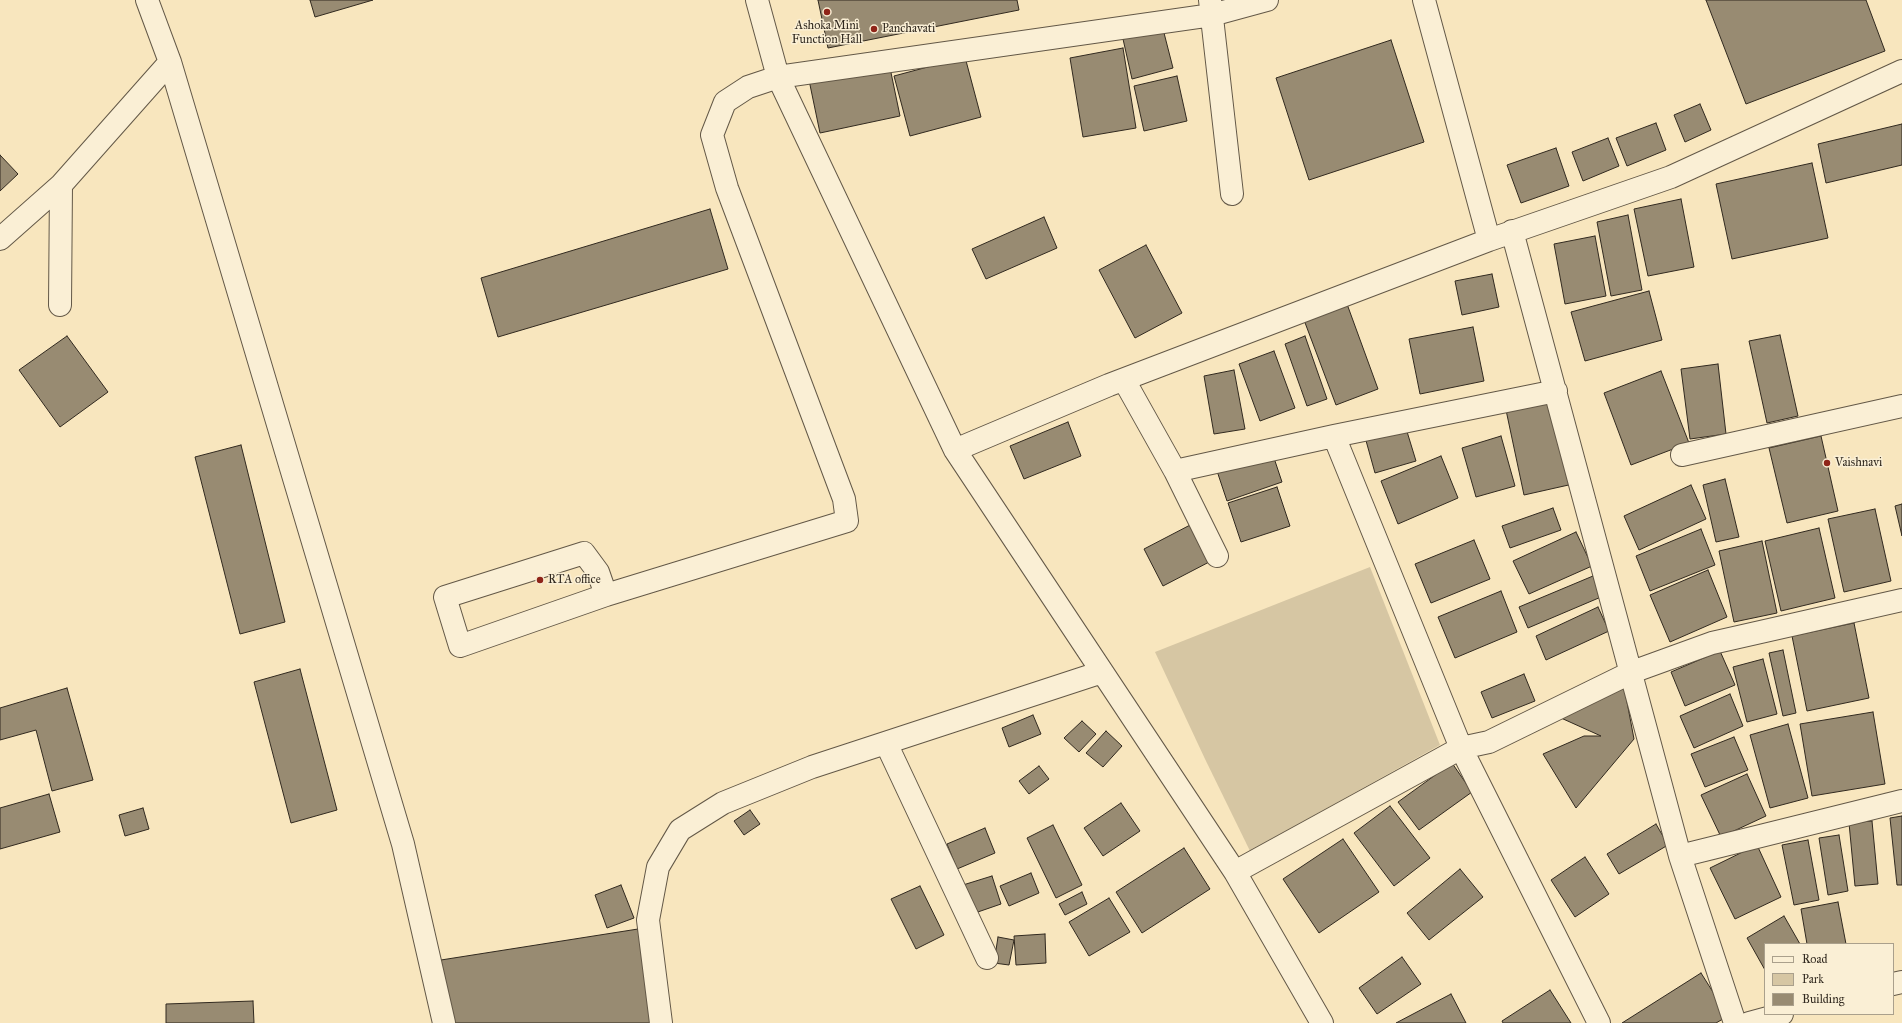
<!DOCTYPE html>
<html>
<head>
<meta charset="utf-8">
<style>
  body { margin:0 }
  #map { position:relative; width:1902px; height:1023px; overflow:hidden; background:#f8e6be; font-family:"IM FELL Great Primer",serif }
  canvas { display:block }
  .legend { position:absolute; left:1764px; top:943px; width:130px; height:72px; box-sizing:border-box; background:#faefd5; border:1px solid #aaa08c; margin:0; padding:5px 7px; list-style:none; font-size:12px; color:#31291f }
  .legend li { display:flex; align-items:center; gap:8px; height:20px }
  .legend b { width:20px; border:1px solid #aaa08c }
</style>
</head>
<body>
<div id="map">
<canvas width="1902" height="1023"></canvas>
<ul class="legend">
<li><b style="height:5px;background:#faefd5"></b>Road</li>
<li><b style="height:11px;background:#d6c6a3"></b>Park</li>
<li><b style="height:11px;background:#988b72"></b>Building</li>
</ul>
</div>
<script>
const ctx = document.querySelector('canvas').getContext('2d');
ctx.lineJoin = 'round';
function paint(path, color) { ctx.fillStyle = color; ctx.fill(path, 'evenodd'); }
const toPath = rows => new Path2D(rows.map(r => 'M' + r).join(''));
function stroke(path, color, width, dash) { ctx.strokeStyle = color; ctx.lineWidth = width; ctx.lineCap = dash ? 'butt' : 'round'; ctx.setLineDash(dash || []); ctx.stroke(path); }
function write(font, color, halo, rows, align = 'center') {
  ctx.font = font + ' "IM FELL Great Primer",serif'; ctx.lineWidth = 3; ctx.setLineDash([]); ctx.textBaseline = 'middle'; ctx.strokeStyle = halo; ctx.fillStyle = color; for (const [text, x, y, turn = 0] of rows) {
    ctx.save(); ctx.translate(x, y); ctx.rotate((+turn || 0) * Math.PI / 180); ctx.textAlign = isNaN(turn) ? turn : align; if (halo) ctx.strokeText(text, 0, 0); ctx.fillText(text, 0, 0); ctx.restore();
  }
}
const green = toPath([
  [1370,567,1440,745,1250,851,1205,759,1155,652]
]);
const building = toPath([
  [310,0,373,0,315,17,310,0],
  [818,0,1017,0,1019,10,828,48,818,0],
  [1706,0,1866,0,1885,51,1746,104,1706,0],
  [1163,29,1173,68,1132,79,1123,39,1163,29],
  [1391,40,1424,142,1309,180,1276,78,1391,40],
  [1123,48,1136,128,1083,137,1070,58,1123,48],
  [965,57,981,117,910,136,894,76,965,57],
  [889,63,900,116,820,133,809,80,889,63],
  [1177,76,1187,121,1144,131,1134,86,1177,76],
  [1700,104,1711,130,1685,142,1674,115,1700,104],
  [1656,123,1666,150,1627,166,1616,138,1656,123],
  [1902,124,1902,165,1826,183,1818,144,1902,124],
  [1608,138,1619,166,1583,181,1572,152,1608,138],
  [1556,148,1569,186,1521,203,1507,165,1556,148],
  [0,155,18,174,0,191,0,155],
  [1812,163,1828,238,1732,259,1716,184,1812,163],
  [1681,199,1694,267,1648,276,1634,209,1681,199],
  [710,209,728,269,498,337,481,278,710,209],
  [1628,215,1642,290,1611,296,1597,222,1628,215],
  [1044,217,1057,248,986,279,972,249,1044,217],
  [1595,236,1606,296,1565,304,1554,244,1595,236],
  [1146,245,1182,313,1135,338,1099,270,1146,245],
  [1492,274,1499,307,1462,315,1455,281,1492,274],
  [1649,291,1662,340,1585,361,1571,312,1649,291],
  [1347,304,1378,389,1336,405,1304,320,1347,304],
  [1473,327,1484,381,1420,394,1409,339,1473,327],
  [1780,335,1798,416,1767,423,1749,341,1780,335],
  [67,336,108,392,60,427,19,370,67,336],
  [1305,336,1327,399,1307,406,1285,344,1305,336],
  [1274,351,1295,408,1260,421,1239,364,1274,351],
  [1718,364,1726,434,1690,439,1681,369,1718,364],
  [1234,370,1245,429,1214,434,1204,376,1234,370],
  [1661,371,1689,443,1631,465,1604,393,1661,371],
  [1555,399,1573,484,1524,495,1506,410,1555,399],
  [1068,422,1081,456,1024,479,1010,446,1068,422],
  [1405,425,1416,461,1375,473,1365,437,1405,425],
  [1501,436,1515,486,1476,497,1462,448,1501,436],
  [1821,436,1838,511,1787,523,1769,448,1821,436],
  [241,445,285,622,240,634,195,457,241,445],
  [1272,452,1282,482,1227,501,1217,471,1272,452],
  [1441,456,1458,498,1398,524,1381,481,1441,456],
  [1725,479,1739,537,1716,542,1703,485,1725,479],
  [1691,485,1706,519,1639,550,1624,516,1691,485],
  [1277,487,1290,526,1241,542,1228,503,1277,487],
  [1902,504,1902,536,1895,506,1902,504],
  [1553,508,1561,530,1510,548,1502,526,1553,508],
  [1875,509,1891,581,1844,592,1828,519,1875,509],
  [1194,523,1213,560,1163,586,1144,549,1194,523],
  [1819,528,1835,598,1781,611,1765,541,1819,528],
  [1701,529,1715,565,1650,591,1636,556,1701,529],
  [1576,532,1592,566,1529,594,1513,561,1576,532],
  [1474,540,1490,579,1431,603,1415,564,1474,540],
  [1762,541,1777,613,1734,622,1719,551,1762,541],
  [1708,570,1727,617,1670,642,1650,595,1708,570],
  [1593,576,1601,597,1528,628,1519,607,1593,576],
  [1501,591,1517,632,1455,658,1438,617,1501,591],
  [1598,607,1609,631,1546,660,1536,636,1598,607],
  [1854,623,1869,698,1807,711,1792,636,1854,623],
  [1783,650,1796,713,1783,716,1769,653,1783,650],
  [1720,651,1735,685,1685,706,1671,672,1720,651],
  [1763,659,1777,714,1747,722,1733,667,1763,659],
  [300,669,337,810,291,823,254,682,300,669],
  [1524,674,1535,701,1492,718,1481,692,1524,674],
  [1624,686,1634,739,1576,808,1543,754,1584,736,1601,736,1561,718,1624,686],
  [67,688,93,780,52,791,36,730,0,740,0,708,67,688],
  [1730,694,1743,726,1694,748,1680,716,1730,694],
  [1873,712,1885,784,1812,796,1800,724,1873,712],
  [1033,715,1041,734,1009,747,1002,728,1033,715],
  [1082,721,1096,734,1079,752,1064,738,1082,721],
  [1788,724,1808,798,1770,808,1750,735,1788,724],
  [1106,731,1122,746,1103,767,1086,753,1106,731],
  [1734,737,1748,770,1705,787,1691,754,1734,737],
  [1452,763,1472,792,1419,830,1398,802,1452,763],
  [1039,766,1049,779,1029,794,1019,781,1039,766],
  [1747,774,1766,816,1721,837,1701,795,1747,774],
  [49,794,60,832,0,849,0,808,49,794],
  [1121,803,1140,831,1103,856,1084,828,1121,803],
  [1390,806,1430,858,1394,886,1354,833,1390,806],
  [143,808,149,829,125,836,119,815,143,808],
  [750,810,760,824,744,835,734,821,750,810],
  [1902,816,1902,885,1897,885,1890,818,1902,816],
  [1872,821,1878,884,1855,886,1849,823,1872,821],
  [1656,824,1668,845,1619,874,1607,854,1656,824],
  [1053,825,1082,885,1056,898,1027,838,1053,825],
  [985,828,995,853,957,869,947,844,985,828],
  [1839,835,1848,891,1828,895,1819,838,1839,835],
  [1343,839,1379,892,1319,933,1283,879,1343,839],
  [1808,840,1819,900,1794,905,1782,845,1808,840],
  [1757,845,1781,897,1735,919,1710,868,1757,845],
  [1184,848,1210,889,1142,933,1116,892,1184,848],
  [1585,857,1609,894,1575,917,1551,880,1585,857],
  [1460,869,1483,897,1429,940,1407,913,1460,869],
  [1031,873,1039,893,1009,906,1000,886,1031,873],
  [992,876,1001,904,972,914,963,885,992,876],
  [621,885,634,918,607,928,595,895,621,885],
  [920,886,944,935,916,949,891,899,920,886],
  [1082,892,1087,904,1065,915,1059,904,1082,892],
  [1109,898,1130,932,1089,956,1069,922,1109,898],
  [1838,902,1846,944,1807,944,1801,909,1838,902],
  [1784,916,1800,944,1765,944,1765,970,1747,938,1784,916],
  [638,929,653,1023,451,1023,441,960,638,929],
  [1045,934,1046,963,1016,965,1014,936,1045,934],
  [998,937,1014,940,1009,965,994,963,998,937],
  [1402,957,1421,984,1377,1014,1359,988,1402,957],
  [1701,973,1728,1016,1716,1023,1622,1023,1701,973],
  [1550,990,1571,1023,1503,1023,1502,1021,1550,990],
  [1451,994,1466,1023,1396,1023,1451,994],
  [253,1001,254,1023,166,1023,166,1004,253,1001]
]);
const minor = toPath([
  [147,0,170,62,403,844,444,1023],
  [757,0,778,77,955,450,1235,872,1322,1023],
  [1210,0,1232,194],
  [1424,0,1489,240],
  [1512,231,1680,856,1735,1023],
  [0,239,61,185,170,62],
  [60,305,61,185],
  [1124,380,1175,471,1217,556],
  [1334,436,1461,748,1599,1023],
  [955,450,1109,385,1489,240,1671,177,1902,71],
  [1682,455,1902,406],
  [1175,471,1334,436,1556,391],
  [606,595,598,572,584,553,445,597,460,646,606,595,847,521,844,499,727,188,712,135,725,102,748,87,778,77,1212,15,1267,0],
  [886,743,987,958],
  [1680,856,1902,801],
  [1235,872,1461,748,1489,742,1632,672,1712,643,1902,600],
  [1893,984,1902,982],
  [661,1023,648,920,658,867,680,830,723,803,812,767,1102,672],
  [1749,1023,1782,1014]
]);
const markers = [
  [827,12,4,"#8f2418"],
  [874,29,4,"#8f2418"],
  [1827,463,4,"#8f2418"],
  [540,580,4,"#8f2418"]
];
const poiNames = [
  ["Ashoka Mini",827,26,"center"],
  ["Function Hall",827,40,"center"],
  ["Panchavati",882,29],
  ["Vaishnavi",1835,463],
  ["RTA office",548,580]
];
paint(green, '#d6c6a3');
paint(building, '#988b72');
stroke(building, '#31291f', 1);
stroke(minor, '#635847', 24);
stroke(minor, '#faefd5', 22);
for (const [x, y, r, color] of markers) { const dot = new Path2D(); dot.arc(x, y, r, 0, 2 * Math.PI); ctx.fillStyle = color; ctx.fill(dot); stroke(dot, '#faefd5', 1.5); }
write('12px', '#31291f', '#faefd5', poiNames, 'left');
</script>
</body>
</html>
